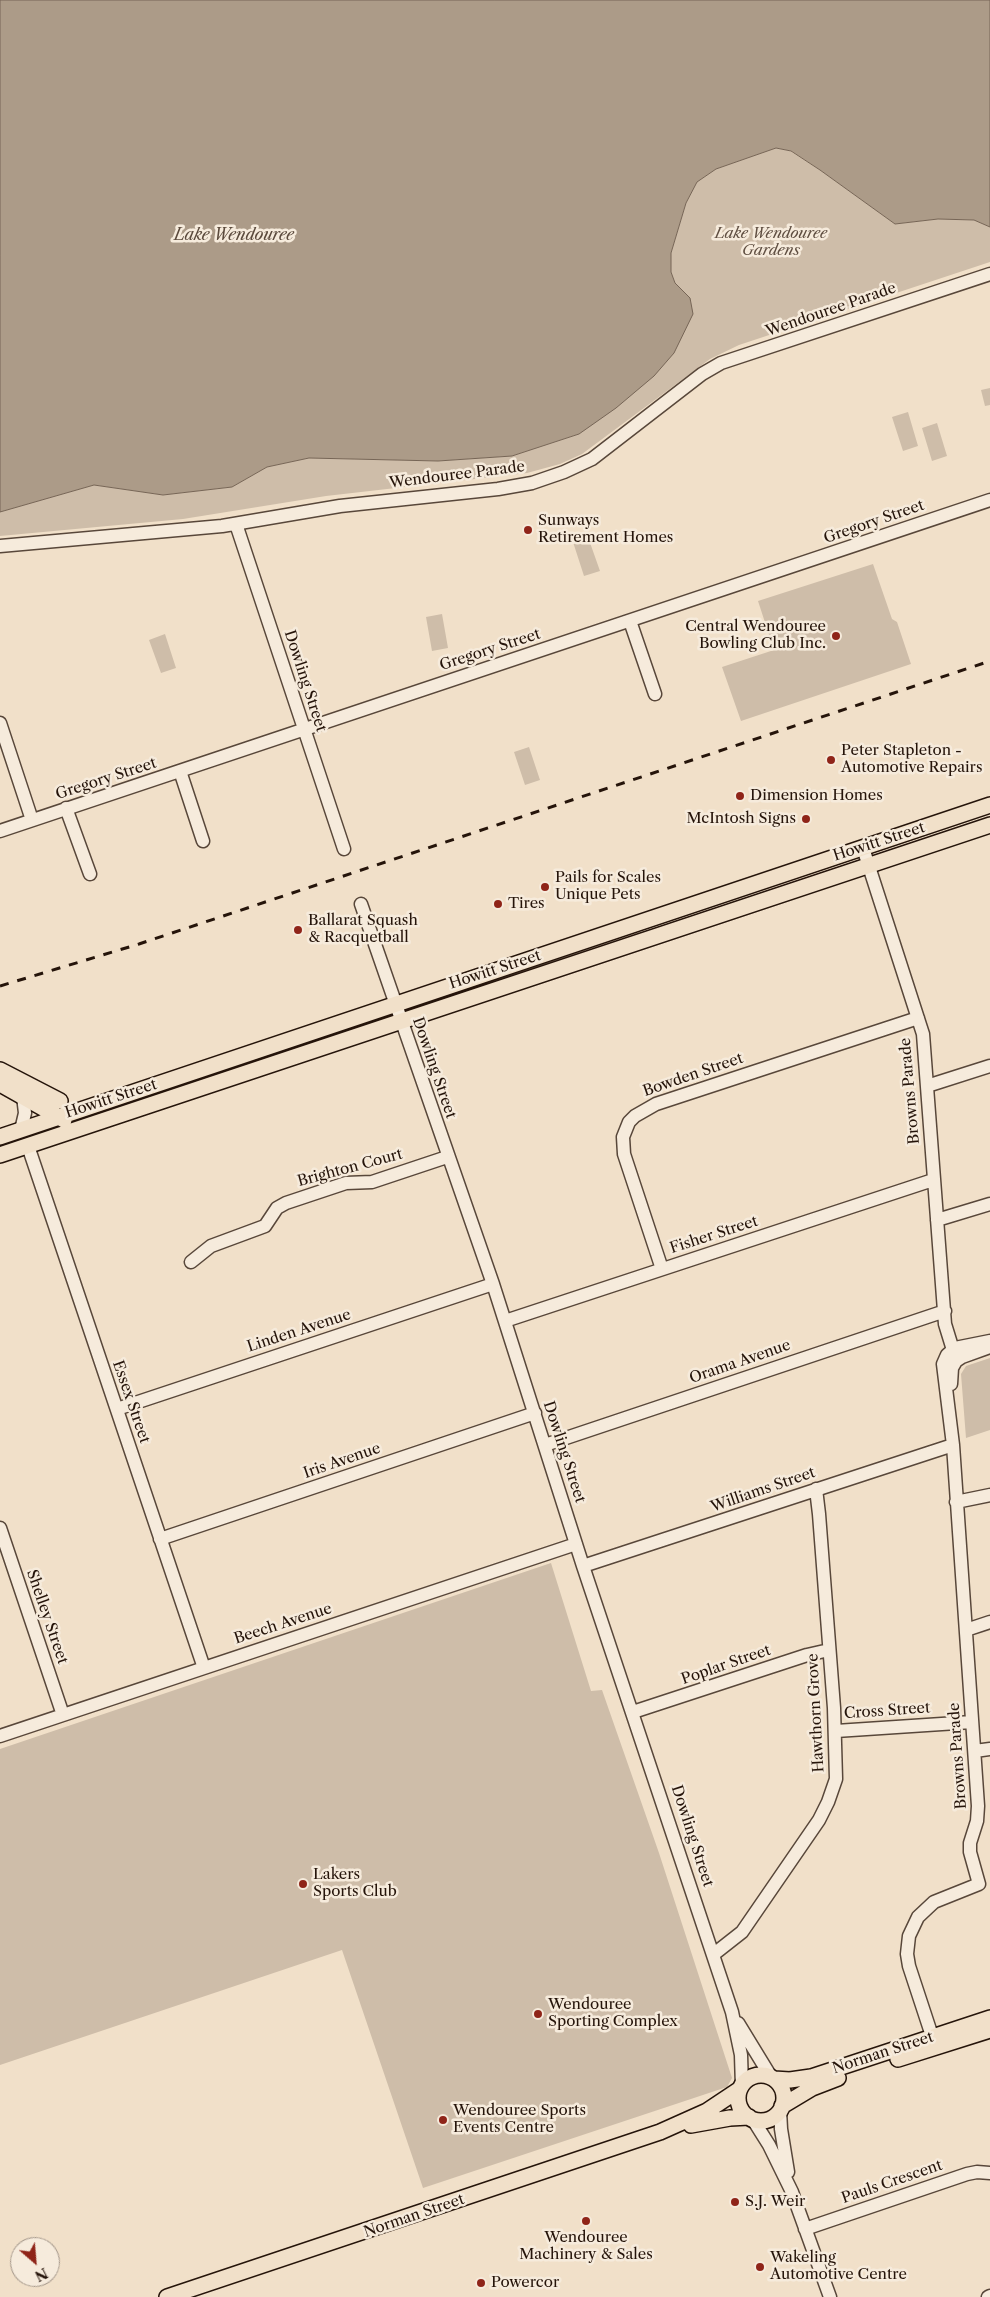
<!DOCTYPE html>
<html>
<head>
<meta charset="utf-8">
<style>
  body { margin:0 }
  #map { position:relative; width:990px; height:2297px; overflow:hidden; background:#f1e0c9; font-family:"Libre Caslon Text",serif }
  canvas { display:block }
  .north { position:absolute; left:10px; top:2237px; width:50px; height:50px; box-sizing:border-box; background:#f6ebdc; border:1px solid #a29588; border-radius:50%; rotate:153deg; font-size:14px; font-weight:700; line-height:20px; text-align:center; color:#25140a }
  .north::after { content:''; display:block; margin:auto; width:18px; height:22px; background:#8f2418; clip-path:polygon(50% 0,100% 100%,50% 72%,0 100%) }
</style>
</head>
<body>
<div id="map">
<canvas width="990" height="2297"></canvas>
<div class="north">N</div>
</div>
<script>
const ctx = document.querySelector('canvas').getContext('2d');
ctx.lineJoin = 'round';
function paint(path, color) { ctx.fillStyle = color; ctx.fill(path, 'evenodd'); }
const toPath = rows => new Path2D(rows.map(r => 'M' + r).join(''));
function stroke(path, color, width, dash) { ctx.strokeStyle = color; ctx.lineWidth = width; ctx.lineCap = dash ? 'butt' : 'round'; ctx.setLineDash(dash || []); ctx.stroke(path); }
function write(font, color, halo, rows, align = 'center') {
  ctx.font = font + ' "Libre Caslon Text",serif'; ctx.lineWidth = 5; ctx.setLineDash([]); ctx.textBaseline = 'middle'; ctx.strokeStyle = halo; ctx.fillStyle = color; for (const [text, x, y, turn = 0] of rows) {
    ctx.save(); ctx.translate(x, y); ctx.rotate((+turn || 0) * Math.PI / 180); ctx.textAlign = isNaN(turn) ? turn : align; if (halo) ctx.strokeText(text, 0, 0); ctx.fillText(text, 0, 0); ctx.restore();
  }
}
const green = toPath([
  [776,148,790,151,820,170,895,224,938,219,974,220,990,227,990,262,739,345,710,359,582,454,560,464,527,473,326,496,183,519,0,536,0,512,94,485,163,495,232,487,267,467,309,458,438,461,512,456,579,434,690,298,675,283,671,272,671,253,686,203,697,182,716,169],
  [990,388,990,405,985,406,981,390],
  [908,412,918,446,903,451,892,417],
  [937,423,947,456,932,461,922,428],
  [588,537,600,571,584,576,573,542],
  [873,564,892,619,897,622,911,664,741,721,722,667,774,650,758,601],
  [442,614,448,648,432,651,426,617],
  [165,634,176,668,161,673,149,640],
  [529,747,540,780,525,785,514,752],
  [990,1358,990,1430,966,1438,961,1374,966,1366],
  [551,1563,591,1691,602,1690,659,1853,732,2078,727,2087,423,2188,342,1950,0,2065,0,1749]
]);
const water = toPath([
  [0,0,990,0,990,227,974,220,938,219,895,224,820,170,791,151,776,148,716,169,697,182,686,203,671,253,671,272,675,283,690,298,693,314,674,353,654,376,616,408,579,434,512,456,438,461,309,458,267,467,232,487,163,495,94,485,0,512,0,0]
]);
const minor = toPath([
  [236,524,344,849],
  [0,546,222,526,340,506,498,489,532,483,564,472,592,459,702,374,721,363,990,274],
  [630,621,655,694],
  [0,723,32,820],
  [180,771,203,841],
  [66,808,90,874],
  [0,831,990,500],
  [863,848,923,1034,945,1324,953,1350,962,1357],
  [361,904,493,1284,583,1566,732,2012,741,2055,742,2087],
  [927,1086,990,1066],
  [21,1130,25,1113,23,1096],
  [28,1146,204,1668],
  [937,1220,990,1204],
  [191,1262,211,1246,265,1226,277,1208,286,1203,346,1183,372,1182,447,1157],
  [662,1269,624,1154,623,1137,629,1122,635,1116,656,1104,918,1018],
  [505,1321,933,1180],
  [951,1384,952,1368,956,1361,962,1357,990,1347],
  [117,1409,493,1284],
  [545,1445,945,1311],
  [956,1502,990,1495],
  [0,1528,63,1715],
  [160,1539,535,1413],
  [583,1566,953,1445],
  [966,1630,990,1622],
  [633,1712,807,1655,829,1650],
  [836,1731,972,1722],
  [0,1736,576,1544],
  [975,1751,990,1749],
  [714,1954,742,1932,819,1820,828,1802,836,1779,834,1708,819,1514,816,1489],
  [738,2023,771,2077],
  [935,2045,909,1966,907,1954,909,1936,918,1917,934,1902,979,1884,970,1852,970,1843,977,1821,978,1806,953,1445,943,1364,947,1355,955,1348,990,1341],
  [780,2110,781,2129,788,2172],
  [752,2118,769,2145,792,2192,830,2297],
  [805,2229,967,2174,977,2172,990,2173],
  [988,2297,990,2296]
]);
const major = toPath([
  [0,1070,60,1101],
  [0,1084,64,1120],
  [0,1137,990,805],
  [0,1155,990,825],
  [898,2059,990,2030],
  '738 2098a23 23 0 1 1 46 0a23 23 0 1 1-46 0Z',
  [774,2079,790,2080,811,2077,990,2018],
  [782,2106,812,2088,838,2078],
  [691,2125,730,2118,749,2117],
  [167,2297,660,2132,707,2111,740,2089]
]);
const rail = toPath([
  [0,986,139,944,990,661]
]);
const markers = [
  [528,530,5,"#8f2418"],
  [836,636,5,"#8f2418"],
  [831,760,5,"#8f2418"],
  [740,796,5,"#8f2418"],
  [806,819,5,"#8f2418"],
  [545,887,5,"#8f2418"],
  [498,904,5,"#8f2418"],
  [298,930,5,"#8f2418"],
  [303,1884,5,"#8f2418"],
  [538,2014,5,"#8f2418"],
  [443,2120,5,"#8f2418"],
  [735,2202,5,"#8f2418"],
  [586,2221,5,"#8f2418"],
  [760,2267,5,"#8f2418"],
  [481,2283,5,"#8f2418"]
];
const parkNames = [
  ["Lake Wendouree",771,234],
  ["Gardens",771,251]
];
const streetNames = [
  ["Wendouree Parade",831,310,-19],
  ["Wendouree Parade",457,475,-7],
  ["Gregory Street",874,522,-19],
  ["Gregory Street",490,650,-18],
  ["Dowling Street",305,681,72],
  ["Gregory Street",106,779,-18],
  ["Howitt Street",879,842,-18],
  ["Howitt Street",495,970,-18],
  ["Dowling Street",434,1068,71],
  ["Bowden Street",693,1075,-19],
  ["Browns Parade",910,1091,-95],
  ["Howitt Street",111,1099,-18],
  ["Brighton Court",350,1168,-15],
  ["Fisher Street",714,1235,-18],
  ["Linden Avenue",299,1331,-18],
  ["Orama Avenue",740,1362,-19],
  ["Essex Street",131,1402,71],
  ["Dowling Street",564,1452,72],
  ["Iris Avenue",342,1461,-19],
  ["Williams Street",763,1490,-19],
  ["Shelley Street",47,1617,71],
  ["Beech Avenue",283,1624,-18],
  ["Poplar Street",726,1665,-19],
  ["Cross Street",887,1711,-4],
  ["Hawthorn Grove",816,1713,-93],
  ["Browns Parade",958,1756,-94],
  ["Dowling Street",692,1836,72],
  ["Norman Street",883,2053,-18],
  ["Pauls Crescent",892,2182,-19],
  ["Norman Street",414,2216,-19]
];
const poiNames = [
  ["Sunways",538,521],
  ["Retirement Homes",538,538],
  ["Central Wendouree",826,627,"right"],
  ["Bowling Club Inc.",826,644,"right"],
  ["Peter Stapleton -",841,751],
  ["Automotive Repairs",841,768],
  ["Dimension Homes",750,796],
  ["McIntosh Signs",796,819,"right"],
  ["Pails for Scales",555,878],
  ["Unique Pets",555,895],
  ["Tires",508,904],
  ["Ballarat Squash",308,921],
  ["& Racquetball",308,938],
  ["Lakers",313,1875],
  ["Sports Club",313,1892],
  ["Wendouree",548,2005],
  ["Sporting Complex",548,2022],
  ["Wendouree Sports",453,2111],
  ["Events Centre",453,2128],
  ["S.J. Weir",745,2202],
  ["Wendouree",586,2238,"center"],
  ["Machinery & Sales",586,2255,"center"],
  ["Wakeling",770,2258],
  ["Automotive Centre",770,2275],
  ["Powercor",491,2283]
];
const waterNames = [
  ["Lake Wendouree",234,235]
];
paint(green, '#cebda9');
paint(water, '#ac9b88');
stroke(water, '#766556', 1);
stroke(minor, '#58473a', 15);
stroke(major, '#25140a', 18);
stroke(minor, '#f6ebdc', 12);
stroke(major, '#f1e0c9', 15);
stroke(rail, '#25140a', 3, [9, 9]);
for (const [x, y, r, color] of markers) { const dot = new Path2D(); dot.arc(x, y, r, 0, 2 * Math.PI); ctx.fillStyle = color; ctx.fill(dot); stroke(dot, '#f6ebdc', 2); }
write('italic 15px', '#604f42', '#f6ebdc', parkNames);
write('15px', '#25140a', '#f6ebdc', streetNames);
write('15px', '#25140a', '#f6ebdc', poiNames, 'left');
write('italic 16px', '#5b4a3c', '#f6ebdc', waterNames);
</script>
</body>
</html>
